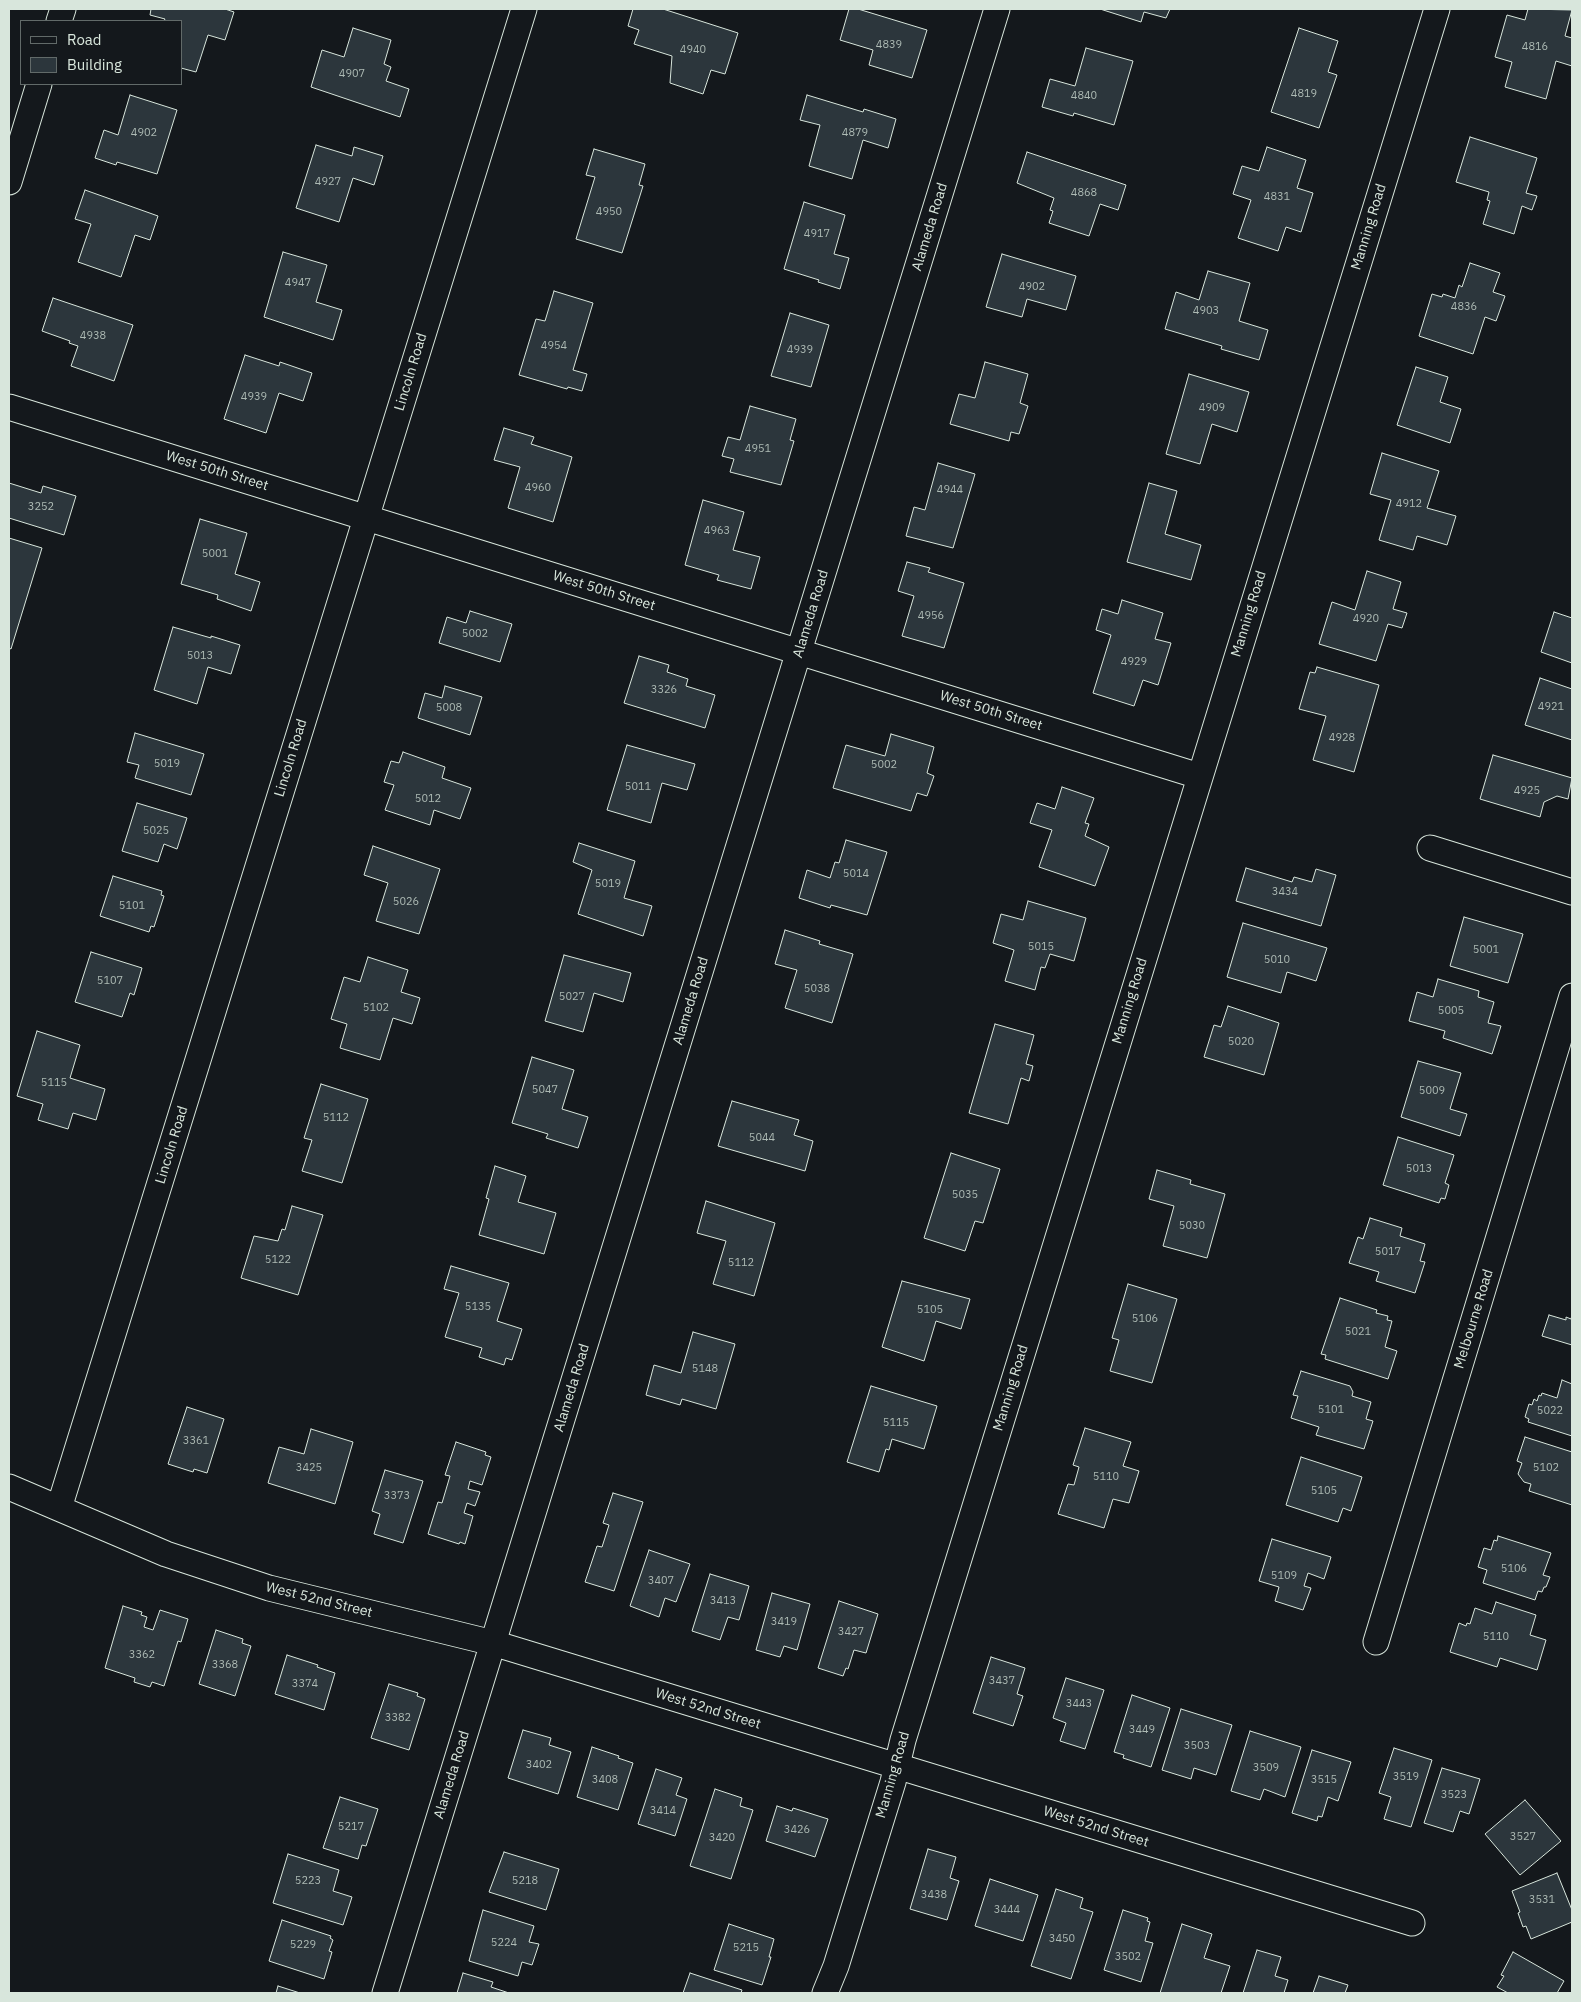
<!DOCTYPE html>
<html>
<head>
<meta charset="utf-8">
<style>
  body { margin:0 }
  #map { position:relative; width:1581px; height:2002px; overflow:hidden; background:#14181c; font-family:"IBM Plex Sans",sans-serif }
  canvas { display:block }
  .frame { position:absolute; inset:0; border:10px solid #d8e6dc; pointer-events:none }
  .legend { position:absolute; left:20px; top:20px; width:162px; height:65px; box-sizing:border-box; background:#14181c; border:1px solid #626a69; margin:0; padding:6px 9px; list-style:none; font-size:15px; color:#d8e6dc }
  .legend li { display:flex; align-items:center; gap:10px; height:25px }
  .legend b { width:25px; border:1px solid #626a69 }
</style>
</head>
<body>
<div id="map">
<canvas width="1581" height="2002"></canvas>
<div class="frame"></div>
<ul class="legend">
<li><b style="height:6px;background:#14181c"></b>Road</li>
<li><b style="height:14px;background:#2c363c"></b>Building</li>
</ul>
</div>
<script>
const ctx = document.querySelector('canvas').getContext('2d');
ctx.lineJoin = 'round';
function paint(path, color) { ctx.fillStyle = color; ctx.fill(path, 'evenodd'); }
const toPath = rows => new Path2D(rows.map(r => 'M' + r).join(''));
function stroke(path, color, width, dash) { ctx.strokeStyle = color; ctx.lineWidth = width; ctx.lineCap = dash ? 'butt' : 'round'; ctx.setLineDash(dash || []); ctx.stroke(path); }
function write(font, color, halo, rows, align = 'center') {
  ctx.font = font + ' "IBM Plex Sans",sans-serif'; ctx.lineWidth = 4; ctx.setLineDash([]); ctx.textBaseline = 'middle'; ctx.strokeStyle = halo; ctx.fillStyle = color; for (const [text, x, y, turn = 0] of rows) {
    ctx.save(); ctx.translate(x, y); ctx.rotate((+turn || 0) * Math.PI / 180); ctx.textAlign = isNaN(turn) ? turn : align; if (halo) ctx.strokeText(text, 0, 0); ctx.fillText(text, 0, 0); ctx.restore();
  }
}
const building = toPath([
  [151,9,225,9,234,12,225,40,208,35,196,72,181,68,181,21,164,21,165,19,150,15,151,9],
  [633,9,663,9,738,33,725,74,711,70,703,94,670,83,672,56,634,44,639,30,628,26,633,9],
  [849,9,858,9,927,30,912,78,869,65,873,50,840,40,849,9],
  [1100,9,1170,9,1166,18,1144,12,1141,22,1100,9],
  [1528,9,1572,10,1565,36,1572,38,1572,66,1556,61,1546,99,1505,87,1512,62,1495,57,1507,15,1525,20,1528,9],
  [353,28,391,40,384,64,391,67,386,81,409,89,400,117,311,87,322,50,344,57,353,28],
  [1299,28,1338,41,1328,72,1337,75,1319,128,1271,112,1299,28],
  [1086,48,1133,61,1114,125,1074,113,1073,116,1042,107,1050,79,1075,86,1086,48],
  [130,95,177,110,157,174,117,162,116,165,95,158,104,130,118,135,130,95],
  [807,95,863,112,864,109,896,119,888,148,863,140,852,179,809,166,820,125,800,120,807,95],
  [1470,137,1537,158,1526,193,1537,196,1532,210,1522,206,1514,234,1483,224,1490,201,1487,200,1489,192,1456,182,1470,137],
  [316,145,352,156,354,147,383,156,374,185,353,178,339,222,296,208,316,145],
  [1267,147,1306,160,1297,188,1313,193,1301,232,1286,227,1278,251,1238,238,1251,200,1233,194,1242,166,1259,171,1267,147],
  [594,149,645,164,639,185,643,186,622,253,576,239,595,177,586,175,594,149],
  [1027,152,1126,185,1118,210,1100,204,1089,236,1049,223,1053,211,1050,210,1054,198,1017,183,1027,152],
  [85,190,158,216,150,240,135,235,121,277,78,262,91,224,75,219,85,190],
  [804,202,845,215,834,254,849,258,840,289,818,282,819,280,784,269,804,202],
  [283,252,327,265,316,302,342,310,333,340,264,317,283,252],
  [1002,254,1076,276,1066,310,1027,299,1022,317,986,307,1002,254],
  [1470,263,1500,273,1493,292,1505,296,1496,321,1485,317,1473,354,1419,336,1432,294,1442,297,1443,294,1455,298,1459,285,1462,287,1470,263],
  [1208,271,1250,283,1239,321,1268,330,1259,360,1221,349,1222,346,1165,329,1176,292,1199,300,1208,271],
  [554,291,593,303,573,370,587,374,582,391,568,387,567,389,519,375,536,319,545,321,554,291],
  [53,298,133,325,114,381,71,366,78,346,69,343,70,341,42,331,53,298],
  [790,313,829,325,811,387,771,376,790,313],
  [245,355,279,366,280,362,312,373,303,401,279,393,266,433,224,419,245,355],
  [985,362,1028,374,1020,403,1028,406,1019,434,1011,432,1009,441,950,424,959,394,975,398,985,362],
  [1416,367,1448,377,1440,402,1461,409,1450,443,1397,425,1416,367],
  [1189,374,1249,392,1237,432,1212,424,1200,464,1166,454,1189,374],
  [750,406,796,419,790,440,794,441,781,485,730,472,734,459,722,456,728,437,740,440,750,406],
  [504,428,534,437,531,444,572,457,553,522,508,508,520,467,494,460,504,428],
  [1382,453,1439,471,1427,508,1456,516,1447,545,1417,536,1413,550,1379,540,1391,500,1370,494,1382,453],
  [938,463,975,474,953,548,906,536,914,507,925,510,938,463],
  [9,483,41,493,43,486,76,496,64,535,9,518,9,483],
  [1149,483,1177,491,1165,534,1201,545,1191,580,1127,562,1149,483],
  [703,500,744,512,733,550,760,557,751,589,717,580,719,575,685,565,703,500],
  [200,519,247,533,235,574,260,582,251,611,217,599,218,595,181,584,200,519],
  [9,538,42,548,11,649,9,648,9,538],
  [907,562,930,568,928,572,964,583,944,648,902,636,914,596,898,591,907,562],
  [1367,571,1401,582,1393,609,1407,613,1402,628,1388,624,1376,661,1319,644,1332,602,1355,610,1367,571],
  [1122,600,1163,613,1155,639,1171,643,1158,685,1143,680,1134,706,1093,693,1111,635,1096,630,1102,609,1118,614,1122,600],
  [470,611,512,624,500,662,439,643,447,617,466,623,470,611],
  [1554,612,1572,618,1572,663,1541,652,1554,612],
  [173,627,211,638,211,636,240,645,231,674,208,667,197,704,154,690,173,627],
  [639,656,669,665,667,672,688,679,686,686,715,695,705,728,624,703,639,656],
  [1317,667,1379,685,1354,772,1313,760,1326,716,1299,709,1310,672,1315,673,1317,667],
  [1540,678,1572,689,1572,740,1525,725,1540,678],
  [445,686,482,697,470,735,418,718,425,693,442,698,445,686],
  [135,733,204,754,191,795,135,778,139,765,127,762,135,733],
  [891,734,934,747,927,773,934,776,927,796,917,793,911,811,833,788,846,745,885,756,891,734],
  [627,745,695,764,687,790,662,783,651,823,607,810,627,745],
  [403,752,445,767,442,778,471,788,460,819,434,810,430,825,385,810,394,785,384,782,391,761,399,763,403,752],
  [1493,755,1572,778,1568,799,1557,796,1544,802,1540,817,1480,799,1493,755],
  [1062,787,1094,798,1085,823,1089,824,1085,836,1109,847,1095,886,1039,867,1052,830,1030,823,1037,803,1055,809,1062,787],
  [137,803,187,818,177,849,164,844,158,862,122,851,137,803],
  [846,840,887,852,867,915,831,905,830,908,799,898,807,870,830,878,835,862,839,863,846,840],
  [579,843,635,861,624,898,652,906,643,936,578,914,592,870,573,862,579,843],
  [373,846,440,869,419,934,376,921,388,883,364,875,373,846],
  [1246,868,1292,882,1294,877,1312,882,1316,869,1336,875,1321,926,1236,901,1246,868],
  [113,876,162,891,161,895,164,896,154,927,151,926,149,932,100,916,113,876],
  [1028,901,1086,918,1074,961,1050,954,1045,968,1041,967,1035,990,1005,981,1014,950,993,943,1001,914,1023,920,1028,901],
  [1464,917,1523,934,1508,983,1450,966,1464,917],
  [1243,923,1327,948,1316,981,1287,972,1281,993,1227,977,1243,923],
  [785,930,820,941,819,944,853,954,832,1023,785,1008,797,970,775,964,785,930],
  [91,952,142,968,134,995,130,993,122,1017,75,1002,91,952],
  [564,955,631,973,623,1002,594,993,583,1032,545,1021,564,955],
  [368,957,408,970,401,992,420,998,412,1024,393,1018,380,1060,340,1048,347,1024,331,1019,344,977,360,982,368,957],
  [1438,979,1479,991,1478,997,1494,1002,1488,1023,1501,1026,1492,1054,1443,1038,1445,1031,1409,1021,1417,992,1433,997,1438,979],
  [1228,1006,1279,1023,1264,1075,1204,1057,1214,1025,1221,1027,1228,1006],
  [995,1024,1034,1035,1026,1064,1033,1066,1029,1081,1021,1078,1008,1124,969,1113,995,1024],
  [37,1031,80,1045,70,1078,105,1089,96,1120,73,1113,68,1129,38,1120,43,1104,17,1096,37,1031],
  [532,1057,574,1070,562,1109,588,1117,578,1148,546,1138,548,1134,512,1123,532,1057],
  [1418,1061,1461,1073,1450,1109,1467,1114,1460,1136,1401,1117,1418,1061],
  [321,1084,368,1099,342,1183,302,1171,312,1140,304,1138,321,1084],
  [732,1101,799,1120,794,1135,813,1141,805,1171,718,1146,732,1101],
  [1398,1137,1454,1155,1445,1183,1449,1185,1445,1199,1441,1198,1439,1203,1383,1185,1398,1137],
  [951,1153,1000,1169,983,1223,975,1221,965,1251,924,1238,951,1153],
  [495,1166,526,1176,518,1202,556,1213,544,1254,479,1235,489,1199,486,1198,495,1166],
  [1157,1170,1191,1180,1190,1184,1225,1194,1207,1258,1163,1246,1174,1206,1149,1199,1157,1170],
  [706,1201,775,1223,754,1296,713,1284,726,1241,697,1233,706,1201],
  [292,1206,323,1215,298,1295,241,1278,254,1236,278,1241,282,1229,285,1230,292,1206],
  [1370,1218,1402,1228,1400,1236,1425,1244,1420,1261,1425,1262,1415,1293,1376,1281,1379,1272,1349,1263,1358,1237,1363,1239,1370,1218],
  [451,1266,509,1283,497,1321,522,1329,512,1360,506,1358,504,1365,479,1357,482,1348,445,1337,459,1293,444,1289,451,1266],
  [902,1281,970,1299,961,1329,936,1321,924,1361,882,1347,902,1281],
  [1128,1284,1177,1299,1152,1383,1110,1371,1119,1340,1112,1338,1128,1284],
  [1340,1298,1377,1310,1376,1313,1388,1316,1387,1320,1392,1321,1385,1347,1397,1351,1388,1379,1325,1359,1326,1355,1321,1354,1340,1298],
  [1549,1315,1566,1320,1566,1317,1571,1319,1572,1315,1572,1345,1542,1336,1549,1315],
  [693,1332,735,1344,716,1409,682,1399,680,1405,646,1395,654,1365,681,1373,693,1332],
  [1301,1371,1350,1386,1353,1392,1352,1396,1371,1402,1366,1419,1373,1421,1364,1449,1316,1435,1319,1427,1291,1418,1298,1396,1293,1395,1301,1371],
  [1562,1380,1572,1384,1572,1436,1528,1422,1529,1419,1525,1417,1529,1404,1532,1405,1534,1399,1537,1401,1539,1395,1541,1396,1542,1393,1557,1398,1562,1380],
  [871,1386,937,1406,924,1449,892,1439,889,1450,886,1449,879,1472,847,1462,871,1386],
  [187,1407,224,1419,207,1473,194,1469,193,1472,168,1464,187,1407],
  [1085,1428,1131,1442,1123,1466,1139,1471,1129,1503,1113,1499,1104,1528,1058,1514,1068,1484,1074,1485,1079,1467,1073,1465,1085,1428],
  [311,1429,353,1442,335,1504,268,1483,279,1447,304,1454,311,1429],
  [1525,1437,1572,1452,1572,1505,1529,1491,1531,1484,1524,1482,1518,1474,1522,1463,1517,1461,1525,1437],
  [456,1442,486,1452,485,1455,491,1457,482,1485,470,1481,468,1489,480,1492,475,1506,467,1503,464,1513,473,1516,465,1544,460,1542,459,1544,428,1534,438,1502,442,1503,450,1476,445,1475,456,1442],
  [1301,1457,1362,1477,1351,1511,1343,1508,1338,1522,1286,1505,1301,1457],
  [385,1470,423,1481,403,1543,374,1534,380,1514,372,1511,385,1470],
  [613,1493,643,1502,614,1591,585,1582,597,1546,602,1547,609,1525,603,1523,613,1493],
  [1498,1536,1551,1553,1543,1575,1550,1577,1546,1587,1544,1587,1542,1592,1538,1591,1535,1600,1483,1583,1487,1570,1478,1567,1484,1548,1491,1550,1494,1540,1497,1541,1498,1536],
  [1272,1539,1331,1557,1324,1579,1308,1573,1304,1586,1311,1588,1303,1610,1275,1601,1279,1587,1259,1581,1272,1539],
  [649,1550,690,1564,676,1602,665,1598,659,1617,630,1606,649,1550],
  [710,1574,749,1586,739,1620,728,1617,720,1640,692,1631,710,1574],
  [772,1593,810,1604,797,1650,784,1646,780,1657,756,1650,772,1593],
  [839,1601,878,1614,866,1653,854,1650,848,1669,846,1668,843,1676,818,1668,839,1601],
  [1496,1602,1536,1615,1530,1635,1546,1640,1537,1670,1500,1658,1497,1667,1450,1652,1459,1623,1466,1626,1467,1623,1470,1624,1475,1608,1492,1614,1496,1602],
  [123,1606,142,1612,141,1615,147,1617,144,1627,153,1630,160,1610,188,1619,181,1642,178,1641,164,1686,152,1682,150,1687,134,1682,135,1678,105,1668,123,1606],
  [216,1630,243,1639,242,1643,251,1646,235,1696,199,1684,216,1630],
  [287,1655,318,1665,317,1667,335,1673,324,1710,275,1694,287,1655],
  [991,1657,1025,1668,1017,1694,1023,1696,1013,1726,973,1713,991,1657],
  [1066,1678,1104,1690,1085,1749,1060,1741,1066,1723,1053,1718,1066,1678],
  [389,1684,418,1693,417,1696,425,1699,409,1750,371,1738,389,1684],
  [1132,1695,1170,1708,1151,1767,1123,1758,1124,1755,1114,1752,1132,1695],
  [1181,1709,1232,1725,1216,1775,1194,1768,1191,1779,1162,1770,1181,1709],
  [523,1730,551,1738,549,1745,571,1752,558,1794,508,1778,523,1730],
  [1250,1731,1301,1747,1285,1797,1264,1789,1260,1800,1231,1791,1250,1731],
  [592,1747,619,1756,618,1758,633,1763,618,1810,577,1797,592,1747],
  [1394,1748,1432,1760,1411,1827,1384,1819,1391,1797,1379,1793,1394,1748],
  [1312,1750,1351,1762,1338,1801,1328,1797,1322,1817,1318,1816,1317,1821,1292,1813,1312,1750],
  [1442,1768,1480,1779,1469,1814,1460,1811,1453,1832,1424,1823,1442,1768],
  [656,1769,682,1778,676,1795,687,1799,675,1836,638,1824,656,1769],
  [715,1789,742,1798,740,1806,753,1810,731,1879,690,1866,715,1789],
  [340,1797,378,1809,366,1846,362,1845,358,1859,323,1848,340,1797],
  [1525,1800,1561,1841,1520,1875,1485,1834,1525,1800],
  [777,1806,792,1811,793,1808,828,1819,815,1857,766,1841,777,1806],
  [928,1849,956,1857,950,1878,959,1881,947,1920,910,1909,928,1849],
  [504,1852,559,1869,546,1910,489,1892,504,1852],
  [288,1854,339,1870,333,1891,352,1897,343,1925,273,1903,288,1854],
  [1557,1873,1572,1910,1572,1922,1531,1939,1526,1926,1523,1927,1518,1913,1520,1912,1512,1891,1557,1873],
  [990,1879,1038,1895,1023,1941,975,1926,990,1879],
  [1056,1889,1083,1898,1080,1908,1093,1912,1071,1979,1031,1966,1056,1889],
  [483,1910,534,1926,529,1942,539,1944,532,1965,522,1962,518,1976,469,1961,483,1910],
  [1123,1910,1148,1918,1147,1921,1150,1922,1145,1941,1153,1943,1141,1982,1104,1970,1123,1910],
  [282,1920,331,1936,330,1938,333,1940,329,1951,332,1952,324,1979,269,1961,282,1920],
  [729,1924,774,1939,769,1957,771,1957,762,1985,714,1970,729,1924],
  [1182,1924,1212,1934,1204,1958,1230,1966,1221,1993,1160,1993,1182,1924],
  [1257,1950,1281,1957,1275,1976,1288,1980,1284,1993,1243,1993,1257,1950],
  [1513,1952,1564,1981,1557,1993,1508,1993,1497,1987,1504,1976,1501,1975,1513,1952],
  [463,1973,493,1982,491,1987,509,1993,457,1993,463,1973],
  [690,1973,742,1990,741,1993,683,1993,690,1973],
  [1319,1976,1348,1985,1345,1993,1313,1993,1319,1976],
  [278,1986,300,1993,276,1993,278,1986]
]);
const street = toPath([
  [59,21,63,9],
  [9,182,39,84],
  [9,407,1199,776],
  [1430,848,1572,892],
  [9,1487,166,1554,269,1588,493,1643,1412,1923],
  [59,1508,524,9],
  [1376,1642,1572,996],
  [385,1993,997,9],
  [825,1993,836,1966,893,1782,903,1740,1437,9]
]);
const numberNames = [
  ["4839",889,45],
  ["4816",1535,47],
  ["4940",693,50],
  ["4907",352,74],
  ["4819",1304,94],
  ["4840",1084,96],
  ["4902",144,133],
  ["4879",855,133],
  ["4927",328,182],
  ["4868",1084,193],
  ["4831",1277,197],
  ["4950",609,212],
  ["4917",817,234],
  ["4947",298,283],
  ["4902",1032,287],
  ["4836",1464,307],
  ["4903",1206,311],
  ["4938",93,336],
  ["4954",554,346],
  ["4939",800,350],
  ["4939",254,397],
  ["4909",1212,408],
  ["4951",758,449],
  ["4960",538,488],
  ["4944",950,490],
  ["4912",1409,504],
  ["3252",41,507],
  ["4963",717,531],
  ["5001",215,554],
  ["4956",931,616],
  ["4920",1366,619],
  ["5002",475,634],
  ["5013",200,656],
  ["4929",1134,662],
  ["3326",664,690],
  ["4921",1551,707],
  ["5008",449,708],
  ["4928",1342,738],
  ["5019",167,764],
  ["5002",884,765],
  ["5011",638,787],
  ["4925",1527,791],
  ["5012",428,799],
  ["5025",156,831],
  ["5014",856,874],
  ["5019",608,884],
  ["3434",1285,892],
  ["5026",406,902],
  ["5101",132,906],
  ["5015",1041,947],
  ["5001",1486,950],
  ["5010",1277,960],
  ["5107",110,981],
  ["5038",817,989],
  ["5027",572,997],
  ["5102",376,1008],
  ["5005",1451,1011],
  ["5020",1241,1042],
  ["5115",54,1083],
  ["5047",545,1090],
  ["5009",1432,1091],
  ["5112",336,1118],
  ["5044",762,1138],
  ["5013",1419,1169],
  ["5035",965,1195],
  ["5030",1192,1226],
  ["5017",1388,1252],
  ["5122",278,1260],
  ["5112",741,1263],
  ["5135",478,1307],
  ["5105",930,1310],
  ["5106",1145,1319],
  ["5021",1358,1332],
  ["5148",705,1369],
  ["5101",1331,1410],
  ["5022",1550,1411],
  ["5115",896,1423],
  ["3361",196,1441],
  ["3425",309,1468],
  ["5102",1546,1468],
  ["5110",1106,1477],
  ["5105",1324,1491],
  ["3373",397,1496],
  ["5106",1514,1569],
  ["5109",1284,1576],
  ["3407",661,1581],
  ["3413",723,1601],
  ["3419",784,1622],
  ["3427",851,1632],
  ["5110",1496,1637],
  ["3362",142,1655],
  ["3368",225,1665],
  ["3437",1002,1681],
  ["3374",305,1684],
  ["3443",1079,1704],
  ["3382",398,1718],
  ["3449",1142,1730],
  ["3503",1197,1746],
  ["3402",539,1765],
  ["3509",1266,1768],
  ["3519",1406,1777],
  ["3408",605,1780],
  ["3515",1324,1780],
  ["3523",1454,1795],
  ["3414",663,1811],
  ["5217",351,1827],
  ["3426",797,1830],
  ["3527",1523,1837],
  ["3420",722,1838],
  ["5223",308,1881],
  ["5218",525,1881],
  ["3438",934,1895],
  ["3531",1542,1900],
  ["3444",1007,1910],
  ["3450",1062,1939],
  ["5224",504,1943],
  ["5229",303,1945],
  ["5215",746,1948],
  ["3502",1128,1957]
];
const streetNames = [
  ["Alameda Road",930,227,-73],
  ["Manning Road",1369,227,-73],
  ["Lincoln Road",411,372,-73],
  ["West 50th Street",217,471,17],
  ["West 50th Street",604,591,17],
  ["Alameda Road",811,614,-73],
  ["Manning Road",1249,614,-73],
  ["West 50th Street",991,711,17],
  ["Lincoln Road",291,758,-73],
  ["Alameda Road",691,1001,-73],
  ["Manning Road",1130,1001,-73],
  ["Lincoln Road",172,1145,-73],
  ["Melbourne Road",1474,1319,-73],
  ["Alameda Road",572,1388,-73],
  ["Manning Road",1011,1388,-73],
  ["West 52nd Street",319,1600,14],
  ["West 52nd Street",708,1709,17],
  ["Alameda Road",452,1775,-73],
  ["Manning Road",893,1775,-74],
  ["West 52nd Street",1096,1827,17]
];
paint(building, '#2c363c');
stroke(building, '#d8e6dc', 1);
stroke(street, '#d8e6dc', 27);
stroke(street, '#14181c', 25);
write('11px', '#adbab4', null, numberNames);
write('14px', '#d8e6dc', '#14181c', streetNames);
</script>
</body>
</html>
